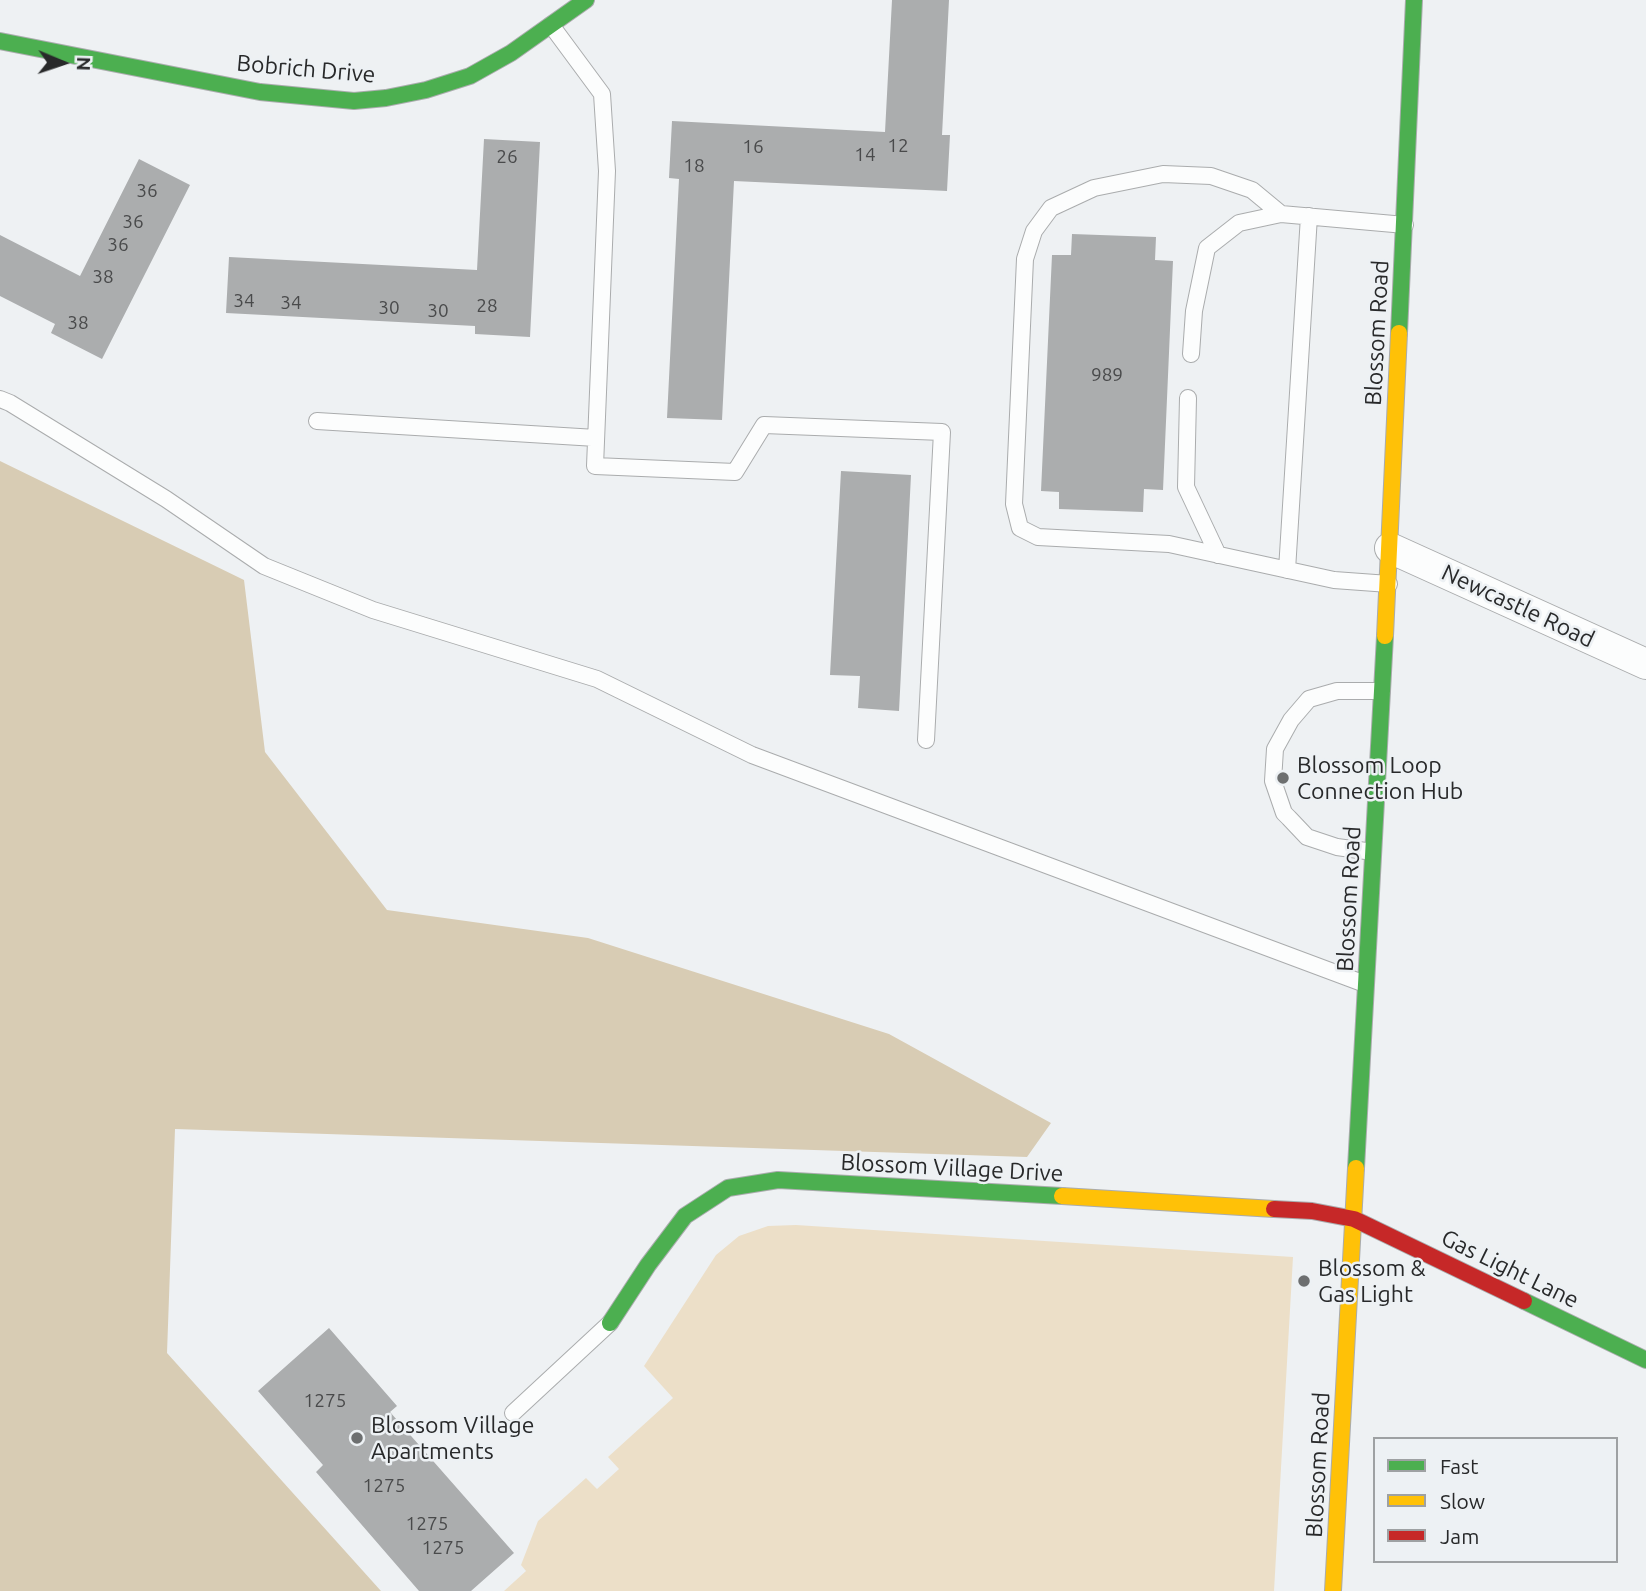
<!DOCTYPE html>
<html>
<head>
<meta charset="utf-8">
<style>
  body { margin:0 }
  #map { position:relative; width:1646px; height:1591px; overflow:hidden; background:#eef1f3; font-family:Ubuntu,sans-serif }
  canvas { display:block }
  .legend { position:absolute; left:1373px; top:1437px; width:245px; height:126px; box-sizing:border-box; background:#edf1f4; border:2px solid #9ea1a3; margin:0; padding:9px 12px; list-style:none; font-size:21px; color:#28292a }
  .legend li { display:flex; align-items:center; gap:14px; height:35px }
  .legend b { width:35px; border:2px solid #9ea1a3 }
  .north { position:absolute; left:28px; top:28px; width:70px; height:70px; -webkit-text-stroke:5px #edf1f4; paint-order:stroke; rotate:92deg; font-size:19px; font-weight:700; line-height:28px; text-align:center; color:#28292a }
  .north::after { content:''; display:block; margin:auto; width:24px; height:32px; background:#28292a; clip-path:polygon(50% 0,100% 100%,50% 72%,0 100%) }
</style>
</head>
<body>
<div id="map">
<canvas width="1646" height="1591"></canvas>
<ul class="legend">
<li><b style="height:9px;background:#4caf50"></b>Fast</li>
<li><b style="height:9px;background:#ffc107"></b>Slow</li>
<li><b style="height:9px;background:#c62828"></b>Jam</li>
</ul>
<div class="north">N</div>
</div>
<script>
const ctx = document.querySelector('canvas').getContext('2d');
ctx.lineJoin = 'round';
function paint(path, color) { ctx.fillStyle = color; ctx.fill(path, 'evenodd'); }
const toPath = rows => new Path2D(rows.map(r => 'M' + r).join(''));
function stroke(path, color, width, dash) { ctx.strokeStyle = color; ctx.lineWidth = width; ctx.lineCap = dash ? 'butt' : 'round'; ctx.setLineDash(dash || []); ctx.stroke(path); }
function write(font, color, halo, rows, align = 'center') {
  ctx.font = font + ' Ubuntu,sans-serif'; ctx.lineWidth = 5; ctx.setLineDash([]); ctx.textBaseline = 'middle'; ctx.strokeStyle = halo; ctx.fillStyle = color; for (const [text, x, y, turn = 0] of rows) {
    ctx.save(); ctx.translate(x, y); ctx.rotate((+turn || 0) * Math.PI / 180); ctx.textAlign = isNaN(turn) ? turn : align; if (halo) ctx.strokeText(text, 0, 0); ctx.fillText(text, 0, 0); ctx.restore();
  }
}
const green = toPath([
  [796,1225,1293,1257,1274,1591,504,1591,526,1571,521,1565,538,1521,586,1478,597,1489,619,1469,608,1457,673,1398,644,1366,716,1255,739,1236,768,1226]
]);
const forest = toPath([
  [0,461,244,580,265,752,387,910,588,938,889,1034,1051,1123,1027,1157,175,1129,167,1353,381,1591,0,1591]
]);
const building = toPath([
  [892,0,949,0,942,135,950,135,947,191,734,181,722,420,667,418,679,179,669,178,672,121,885,132],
  [484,139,540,142,530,337,475,334,475,326,226,313,229,257,477,270],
  [139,159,190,185,102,359,51,333,55,324,0,296,0,235,80,276],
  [1072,234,1156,237,1155,260,1173,261,1163,490,1144,489,1143,512,1059,509,1059,492,1041,491,1052,255,1071,255],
  [841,471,911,475,899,711,858,708,860,676,830,675],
  [329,1328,397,1406,390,1412,514,1553,471,1591,419,1591,316,1472,323,1465,258,1391]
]);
const lane = toPath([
  [551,25,602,94,607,171,595,466,735,472,764,425,942,432,926,740],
  [1191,354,1194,311,1207,248,1239,223,1281,214],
  [1188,398,1186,487,1218,555],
  [0,399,10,403,166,499,264,566,373,610,597,679,752,755,1365,984],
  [317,421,596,438],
  [1287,570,1309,216],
  [1389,584,1334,580,1169,544,1038,537,1020,528,1014,504,1025,259,1034,231,1051,208,1094,188,1163,174,1211,176,1252,190,1281,214,1405,225],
  [1373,852,1337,847,1307,837,1289,818,1284,813,1273,781,1275,749,1291,720,1309,699,1337,691,1382,691],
  [513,1413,610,1323]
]);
const street = toPath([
  [1390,548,1646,664]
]);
const fast = toPath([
  [0,41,260,92,354,101,386,98,426,90,470,76,511,53,586,0],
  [1399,333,1414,0],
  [1356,1168,1385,636],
  [1524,1301,1646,1360],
  [610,1323,648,1265,685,1216,728,1188,778,1180,1062,1196]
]);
const slow = toPath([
  [1385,636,1399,333],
  [1062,1196,1274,1209],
  [1333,1591,1356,1168]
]);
const jam = toPath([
  [1274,1209,1312,1211,1354,1219,1524,1301]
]);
const markers = [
  [1283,778,7,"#6d6f70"],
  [1304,1281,7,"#6d6f70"],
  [357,1438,7,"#6d6f70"]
];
const numberNames = [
  ["12",898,146],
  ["16",753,147],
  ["14",865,155],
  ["26",507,157],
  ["18",694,166],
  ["36",147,191],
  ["36",133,222],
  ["36",118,245],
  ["38",103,277],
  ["34",244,301],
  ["34",291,303],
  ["28",487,306],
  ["30",389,308],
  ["30",438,311],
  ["38",78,323],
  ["989",1107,375],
  ["1275",325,1401],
  ["1275",384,1486],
  ["1275",427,1524],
  ["1275",443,1548]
];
const streetNames = [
  ["Bobrich Drive",306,69,5],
  ["Blossom Road",1377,333,-87],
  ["Newcastle Road",1518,606,25],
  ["Blossom Road",1349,899,-87],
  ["Blossom Village Drive",952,1168,3],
  ["Gas Light Lane",1510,1269,26],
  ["Blossom Road",1318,1465,-87]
];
const poiNames = [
  ["Blossom Loop",1297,765],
  ["Connection Hub",1297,791],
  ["Blossom &",1318,1268],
  ["Gas Light",1318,1294],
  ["Blossom Village",371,1425],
  ["Apartments",371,1451]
];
paint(green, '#ecdfc8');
paint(forest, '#d8ccb4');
paint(building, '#abadae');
stroke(lane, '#aaacad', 18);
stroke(street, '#aaacad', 32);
stroke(fast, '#aaacad', 18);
stroke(slow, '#aaacad', 18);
stroke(jam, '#aaacad', 18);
stroke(lane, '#fcfdfd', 16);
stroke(street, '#fcfdfd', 30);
stroke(fast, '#4caf50', 16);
stroke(slow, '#ffc107', 16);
stroke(jam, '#c62828', 16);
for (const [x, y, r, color] of markers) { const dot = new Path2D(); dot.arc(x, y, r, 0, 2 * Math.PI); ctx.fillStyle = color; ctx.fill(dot); stroke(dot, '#edf1f4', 2.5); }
write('19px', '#494a4b', null, numberNames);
write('23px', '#28292a', '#edf1f4', streetNames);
write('23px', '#28292a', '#edf1f4', poiNames, 'left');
</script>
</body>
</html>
